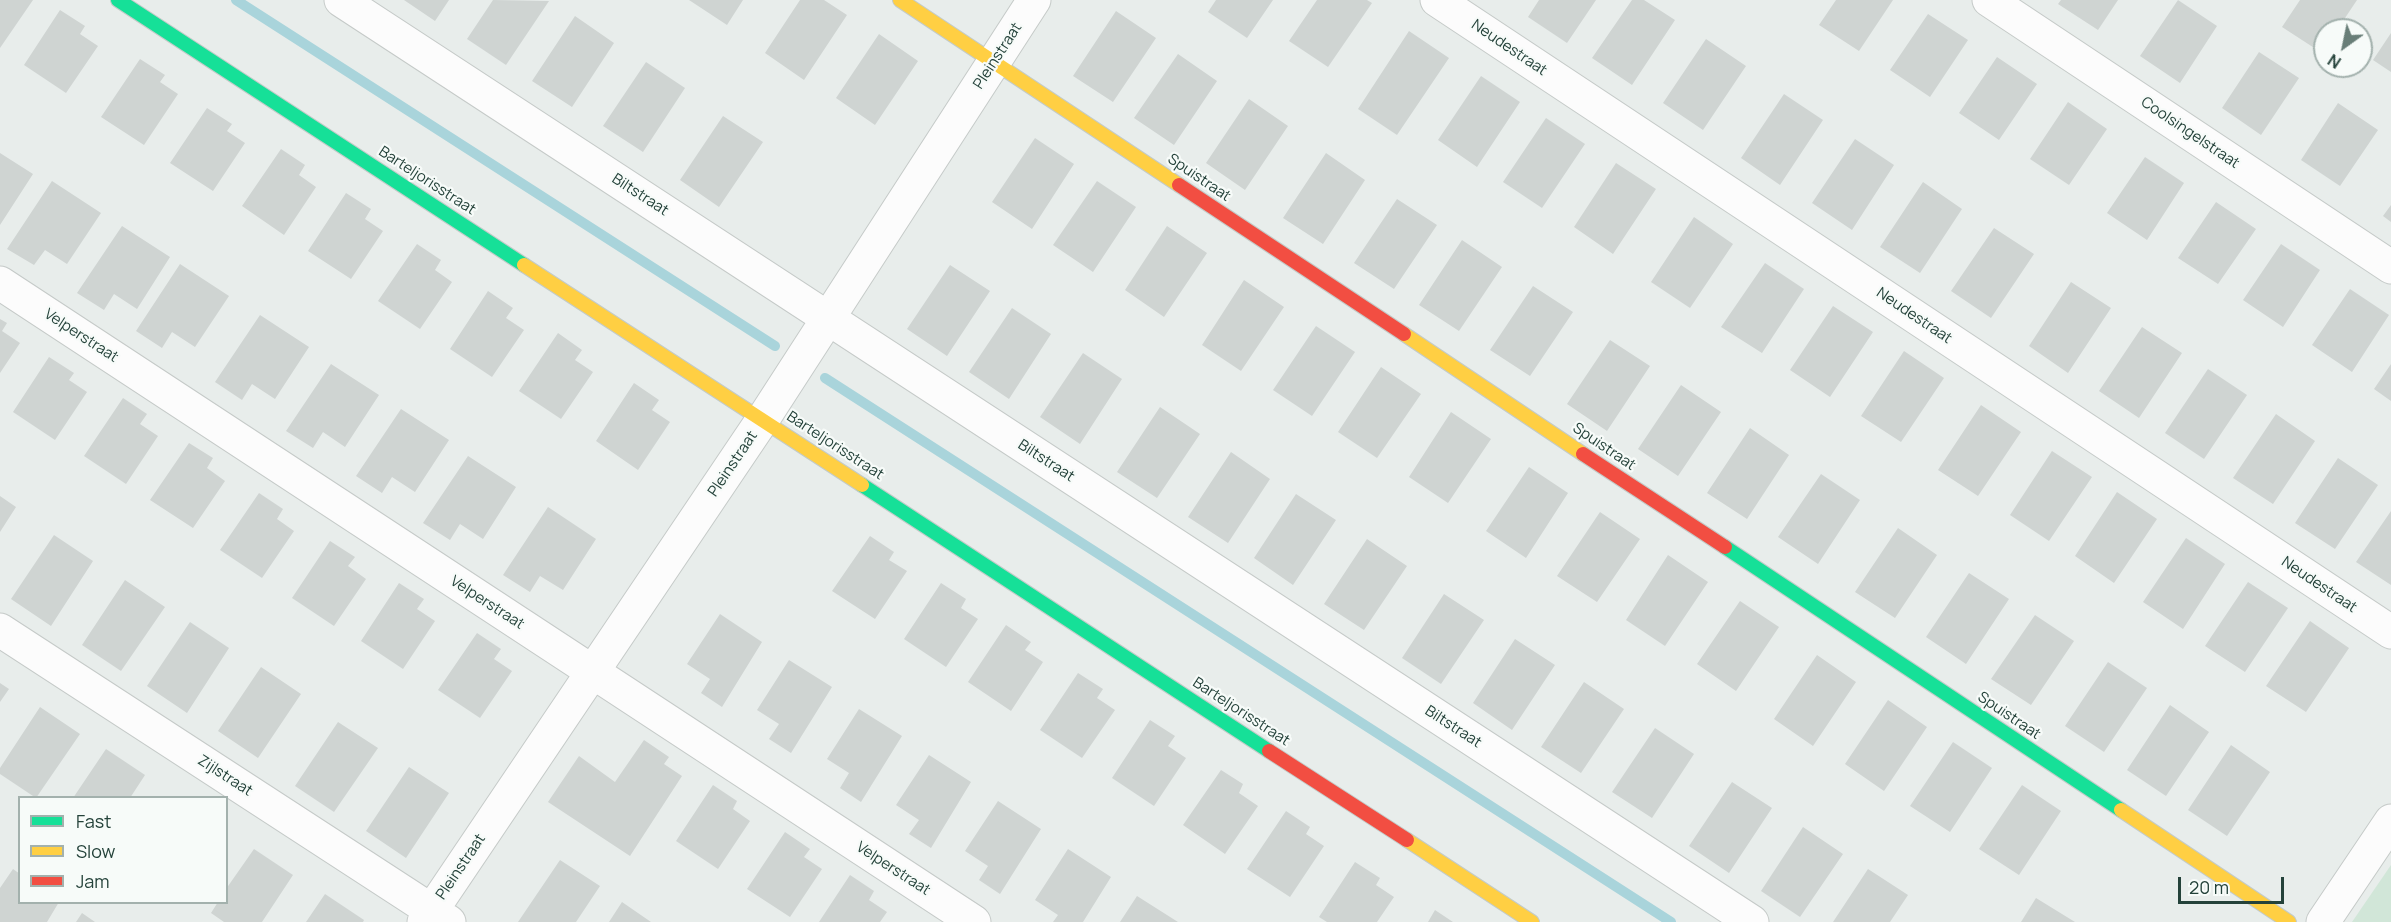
<!DOCTYPE html>
<html>
<head>
<meta charset="utf-8">
<style>
  body { margin:0 }
  #map { position:relative; width:2391px; height:922px; overflow:hidden; background:#e8edeb; font-family:Manrope,sans-serif }
  canvas { display:block }
  .legend { position:absolute; left:18px; top:796px; width:210px; height:108px; box-sizing:border-box; background:#f7fbf9; border:2px solid #a3b1ad; margin:0; padding:8px 10px; list-style:none; font-size:18px; color:#24423a }
  .legend li { display:flex; align-items:center; gap:12px; height:30px }
  .legend b { width:30px; border:2px solid #a3b1ad }
  .north { position:absolute; left:2313px; top:18px; width:60px; height:60px; box-sizing:border-box; background:#f7fbf9; border:2px solid #a3b1ad; border-radius:50%; rotate:213deg; font-size:16px; font-weight:700; line-height:24px; text-align:center; color:#24423a }
  .north::after { content:''; display:block; margin:auto; width:21px; height:27px; background:#697e78; clip-path:polygon(50% 0,100% 100%,50% 72%,0 100%) }
  .scale { position:absolute; left:2178px; top:877px; width:106px; height:27px; box-sizing:border-box; border:3px solid #24423a; border-top:0; padding-left:8px; font-size:18px; line-height:21px; white-space:nowrap; color:#24423a; -webkit-text-stroke:4px #f7fbf9; paint-order:stroke }
</style>
</head>
<body>
<div id="map">
<canvas width="2391" height="922"></canvas>
<ul class="legend">
<li><b style="height:8px;background:#16e098"></b>Fast</li>
<li><b style="height:8px;background:#ffcf43"></b>Slow</li>
<li><b style="height:8px;background:#f24e42"></b>Jam</li>
</ul>
<div class="north">N</div>
<div class="scale">20 m</div>
</div>
<script>
const ctx = document.querySelector('canvas').getContext('2d');
ctx.lineJoin = 'round';
function paint(path, color) { ctx.fillStyle = color; ctx.fill(path, 'evenodd'); }
const toPath = rows => new Path2D(rows.map(r => 'M' + r).join(''));
function stroke(path, color, width, dash) { ctx.strokeStyle = color; ctx.lineWidth = width; ctx.lineCap = dash ? 'butt' : 'round'; ctx.setLineDash(dash || []); ctx.stroke(path); }
function write(font, color, halo, rows, align = 'center') {
  ctx.font = font + ' Manrope,sans-serif'; ctx.lineWidth = 4.5; ctx.setLineDash([]); ctx.textBaseline = 'middle'; ctx.strokeStyle = halo; ctx.fillStyle = color; for (const [text, x, y, turn = 0] of rows) {
    ctx.save(); ctx.translate(x, y); ctx.rotate((+turn || 0) * Math.PI / 180); ctx.textAlign = isNaN(turn) ? turn : align; if (halo) ctx.strokeText(text, 0, 0); ctx.fillText(text, 0, 0); ctx.restore();
  }
}
const green = toPath([
  [2391,865,2391,922,2352,922]
]);
const stream = toPath([
  [236,0,775,346],
  [825,378,1671,922]
]);
const building = toPath([
  [0,0,33,0,0,48],
  [404,0,449,0,435,21],
  [493,0,549,1,506,65,467,39],
  [689,0,743,0,727,25],
  [800,0,824,0,847,15,804,80,765,53],
  [1216,0,1273,0,1247,38,1208,12],
  [1317,0,1367,0,1372,3,1328,67,1289,41],
  [1539,0,1596,0,1567,43,1528,17],
  [1632,0,1644,0,1675,20,1632,85,1592,58],
  [1836,0,1893,0,1859,51,1819,25],
  [2061,0,2118,0,2098,30,2058,4],
  [2178,0,2217,26,2180,83,2140,56],
  [2300,0,2357,0,2337,30,2325,30,2325,48,2322,53,2282,27],
  [60,10,85,26,80,34,98,46,66,93,24,65],
  [1116,11,1156,38,1113,102,1073,76],
  [1928,14,1968,40,1930,97,1890,70],
  [575,16,614,43,572,107,532,81],
  [1409,31,1449,58,1397,135,1358,109],
  [2391,33,2391,72,2373,60],
  [879,34,918,61,875,125,836,98],
  [1706,39,1746,66,1703,130,1663,103],
  [2259,52,2299,78,2261,135,2222,108],
  [1178,54,1217,81,1174,145,1134,118],
  [1997,57,2037,84,1999,140,1959,113],
  [140,59,165,75,160,82,178,94,144,145,101,117],
  [646,62,685,88,643,152,603,126],
  [1481,76,1520,102,1477,167,1438,140],
  [1784,94,1823,120,1780,185,1741,158],
  [1249,99,1288,126,1245,190,1206,163],
  [2068,102,2107,129,2069,185,2030,159],
  [2338,103,2378,130,2340,186,2301,160],
  [207,108,232,124,227,131,245,143,213,191,170,163],
  [723,116,763,142,719,207,680,180],
  [1546,118,1585,144,1542,208,1503,182],
  [1035,138,1074,164,1032,229,992,202],
  [1855,139,1894,165,1852,230,1812,203],
  [281,149,305,165,299,175,316,187,284,235,242,206],
  [0,153,33,174,0,225],
  [1326,153,1365,180,1323,244,1283,218],
  [2145,157,2184,183,2147,240,2107,213],
  [1616,163,1656,189,1613,254,1574,227],
  [52,181,101,213,67,264,45,250,34,265,7,249],
  [1097,181,1136,207,1093,272,1053,245],
  [1923,182,1962,209,1920,273,1880,247],
  [346,193,371,209,365,219,383,231,351,279,308,251],
  [1397,199,1437,225,1394,289,1354,263],
  [2216,202,2256,229,2218,284,2178,258],
  [2391,205,2391,222,2383,216],
  [1694,217,1733,244,1690,308,1651,282],
  [122,226,170,257,137,309,114,294,104,310,77,293],
  [1167,226,1207,253,1164,317,1125,290],
  [1994,228,2034,254,1991,318,1951,291],
  [1462,240,1502,267,1459,331,1419,305],
  [417,244,441,260,435,270,452,282,420,329,378,301],
  [2281,244,2320,270,2283,327,2243,300],
  [1765,263,1804,289,1762,353,1721,327],
  [180,264,229,296,195,347,172,332,162,348,136,331],
  [950,265,990,291,947,356,907,329],
  [1244,280,1284,307,1241,371,1202,345],
  [2071,282,2111,308,2068,373,2029,346],
  [1533,286,1573,312,1530,376,1490,350],
  [2350,289,2389,315,2352,372,2312,345],
  [488,291,513,308,506,318,524,330,492,377,450,349],
  [1833,306,1873,332,1830,397,1790,370],
  [1012,308,1051,334,1009,399,969,372],
  [260,315,309,347,275,399,252,384,242,400,215,382],
  [0,319,7,323,2,331,20,343,0,373],
  [1316,326,1355,352,1312,416,1273,390],
  [2142,327,2182,353,2139,418,2099,391],
  [558,333,582,350,575,360,593,372,561,419,519,391],
  [1610,340,1650,366,1607,431,1567,404],
  [1904,351,1944,378,1901,442,1861,416],
  [1083,353,1122,379,1080,444,1040,417],
  [49,357,74,373,69,380,87,392,55,440,13,412],
  [331,364,379,395,345,447,323,432,313,448,286,431],
  [2391,364,2391,401,2374,389],
  [1381,367,1421,394,1377,458,1338,432],
  [2208,369,2247,395,2204,459,2165,433],
  [634,383,659,400,652,410,670,422,638,470,596,441],
  [1681,385,1721,412,1678,476,1638,449],
  [123,398,147,414,140,424,158,436,126,484,84,456],
  [1981,405,2021,432,1978,496,1938,470],
  [1160,407,1200,434,1157,498,1117,472],
  [401,409,449,440,415,492,392,477,382,493,356,476],
  [1451,412,1491,439,1448,503,1409,477],
  [2276,414,2315,441,2273,504,2233,478],
  [1750,428,1789,455,1747,519,1707,493],
  [189,443,213,458,207,468,225,481,193,528,150,500],
  [2052,451,2092,477,2049,541,2010,515],
  [1231,452,1270,479,1228,543,1188,517],
  [468,456,516,487,483,539,460,524,450,540,423,523],
  [2338,458,2378,485,2335,549,2295,523],
  [1529,467,1568,493,1526,558,1486,531],
  [1821,474,1860,500,1818,564,1778,537],
  [2117,492,2157,519,2114,583,2075,556],
  [259,493,283,509,277,519,294,531,262,578,220,550],
  [1296,494,1336,520,1293,585,1254,558],
  [0,496,16,507,0,532],
  [548,507,596,539,563,590,540,576,530,592,503,575],
  [2391,511,2391,585,2356,562],
  [1600,512,1640,539,1597,602,1557,576],
  [1898,528,1937,555,1895,618,1855,592],
  [54,535,93,561,51,626,11,599],
  [870,536,894,552,889,560,907,571,875,619,832,591],
  [2186,538,2225,564,2183,629,2143,602],
  [1367,539,1407,566,1364,630,1324,604],
  [330,541,355,557,348,566,366,579,334,626,292,598],
  [1668,555,1708,582,1665,646,1626,620],
  [1969,573,2009,599,1966,664,1926,637],
  [125,580,165,607,121,671,82,645],
  [2248,582,2288,608,2245,672,2205,646],
  [399,583,424,599,417,609,435,621,403,669,361,641],
  [941,583,966,599,961,608,978,619,946,667,904,639],
  [1444,594,1484,620,1441,684,1402,658],
  [1740,601,1779,627,1736,691,1697,664],
  [720,614,762,642,722,707,701,693,710,679,687,664],
  [2035,615,2074,641,2031,705,1991,679],
  [2310,621,2349,648,2306,712,2266,686],
  [190,622,229,648,187,713,147,686],
  [1006,625,1031,642,1025,650,1043,662,1011,711,968,682],
  [477,633,501,649,494,659,512,671,480,718,438,690],
  [1515,639,1555,665,1512,730,1473,703],
  [1817,655,1856,682,1813,746,1774,719],
  [789,660,832,687,791,753,769,739,779,724,757,710],
  [2108,662,2147,688,2104,752,2065,726],
  [261,667,301,694,258,758,218,731],
  [1078,673,1103,689,1097,698,1115,710,1082,758,1040,730],
  [1584,682,1624,709,1581,773,1541,747],
  [0,683,9,689,0,702],
  [1888,700,1927,727,1884,791,1845,764],
  [2170,705,2209,732,2166,796,2127,770],
  [40,707,80,734,36,798,0,774,0,768],
  [859,709,902,736,861,802,840,788,849,773,827,759],
  [1150,720,1175,736,1168,746,1186,758,1154,806,1112,778],
  [338,722,378,748,334,812,295,786],
  [1655,728,1694,754,1652,818,1612,792],
  [644,740,669,757,664,764,682,776,630,856,548,802,579,756,615,782],
  [1953,742,1992,768,1950,832,1910,806],
  [2231,745,2270,772,2227,836,2188,810],
  [106,749,145,775,130,798,73,798],
  [929,755,971,782,931,848,909,834,919,820,896,805],
  [409,767,449,793,406,858,366,831],
  [1221,770,1243,784,1239,793,1258,806,1225,854,1183,825],
  [1732,782,1772,808,1729,873,1689,846],
  [713,785,737,801,733,809,750,821,718,869,676,841],
  [2022,785,2061,811,2019,875,1979,849],
  [998,801,1041,829,1000,894,979,880,988,866,965,851],
  [1286,811,1310,827,1306,834,1324,846,1290,897,1247,869],
  [1803,827,1843,854,1800,917,1761,891],
  [785,832,810,849,804,857,822,869,790,917,747,889],
  [254,849,293,875,262,922,224,922,211,913,218,902,226,902,226,889],
  [1068,849,1111,877,1083,922,1053,922,1058,915,1035,900],
  [560,860,600,886,576,922,518,922],
  [1355,862,1380,878,1376,885,1394,897,1377,922,1327,922,1319,917],
  [13,869,20,874,20,902,59,902,47,922,0,922,0,888],
  [1868,869,1908,895,1890,922,1833,922],
  [850,875,874,891,869,900,887,912,880,922,819,922],
  [325,894,364,920,363,922,306,922],
  [1137,896,1178,922,1120,922],
  [2036,898,2075,922,2021,922],
  [622,902,651,922,609,922],
  [1435,910,1453,922,1428,922],
  [82,913,95,922,76,922]
]);
const street = toPath([
  [341,0,1752,922],
  [1437,0,2391,632],
  [1989,0,2391,267],
  [0,283,974,922],
  [0,630,449,922],
  [424,922,763,419,1034,0],
  [2323,922,2391,821]
]);
const fast = toPath([
  [118,0,524,265],
  [862,485,1269,751],
  [1725,547,2121,810]
]);
const slow = toPath([
  [900,0,1179,185],
  [524,265,862,485],
  [1404,334,1583,454],
  [2121,810,2289,922],
  [1407,840,1532,922]
]);
const jam = toPath([
  [1179,185,1404,334],
  [1583,454,1725,547],
  [1269,751,1407,840]
]);
const streetNames = [
  ["Neudestraat",1509,48,34],
  ["Pleinstraat",998,56,-57],
  ["Coolsingelstraat",2190,133,34],
  ["Spuistraat",1199,178,34],
  ["Barteljorisstraat",427,181,33],
  ["Biltstraat",640,195,33],
  ["Neudestraat",1914,316,34],
  ["Velperstraat",81,336,33],
  ["Barteljorisstraat",835,446,33],
  ["Spuistraat",1604,447,34],
  ["Biltstraat",1046,461,33],
  ["Pleinstraat",733,464,-56],
  ["Neudestraat",2319,585,34],
  ["Velperstraat",487,603,33],
  ["Barteljorisstraat",1241,712,33],
  ["Spuistraat",2009,716,34],
  ["Biltstraat",1453,727,33],
  ["Zijlstraat",225,776,33],
  ["Pleinstraat",461,867,-56],
  ["Velperstraat",893,869,33]
];
paint(green, '#d1e6d8');
stroke(stream, '#a9d4db', 10);
paint(building, '#cfd4d2');
stroke(street, '#c5cac8', 35);
stroke(fast, '#c3cbc8', 16);
stroke(slow, '#c3cbc8', 16);
stroke(jam, '#c3cbc8', 16);
stroke(street, '#fcfcfc', 33);
stroke(fast, '#16e098', 14);
stroke(slow, '#ffcf43', 14);
stroke(jam, '#f24e42', 14);
write('15px', '#24423a', '#f7fbf9', streetNames);
</script>
</body>
</html>
